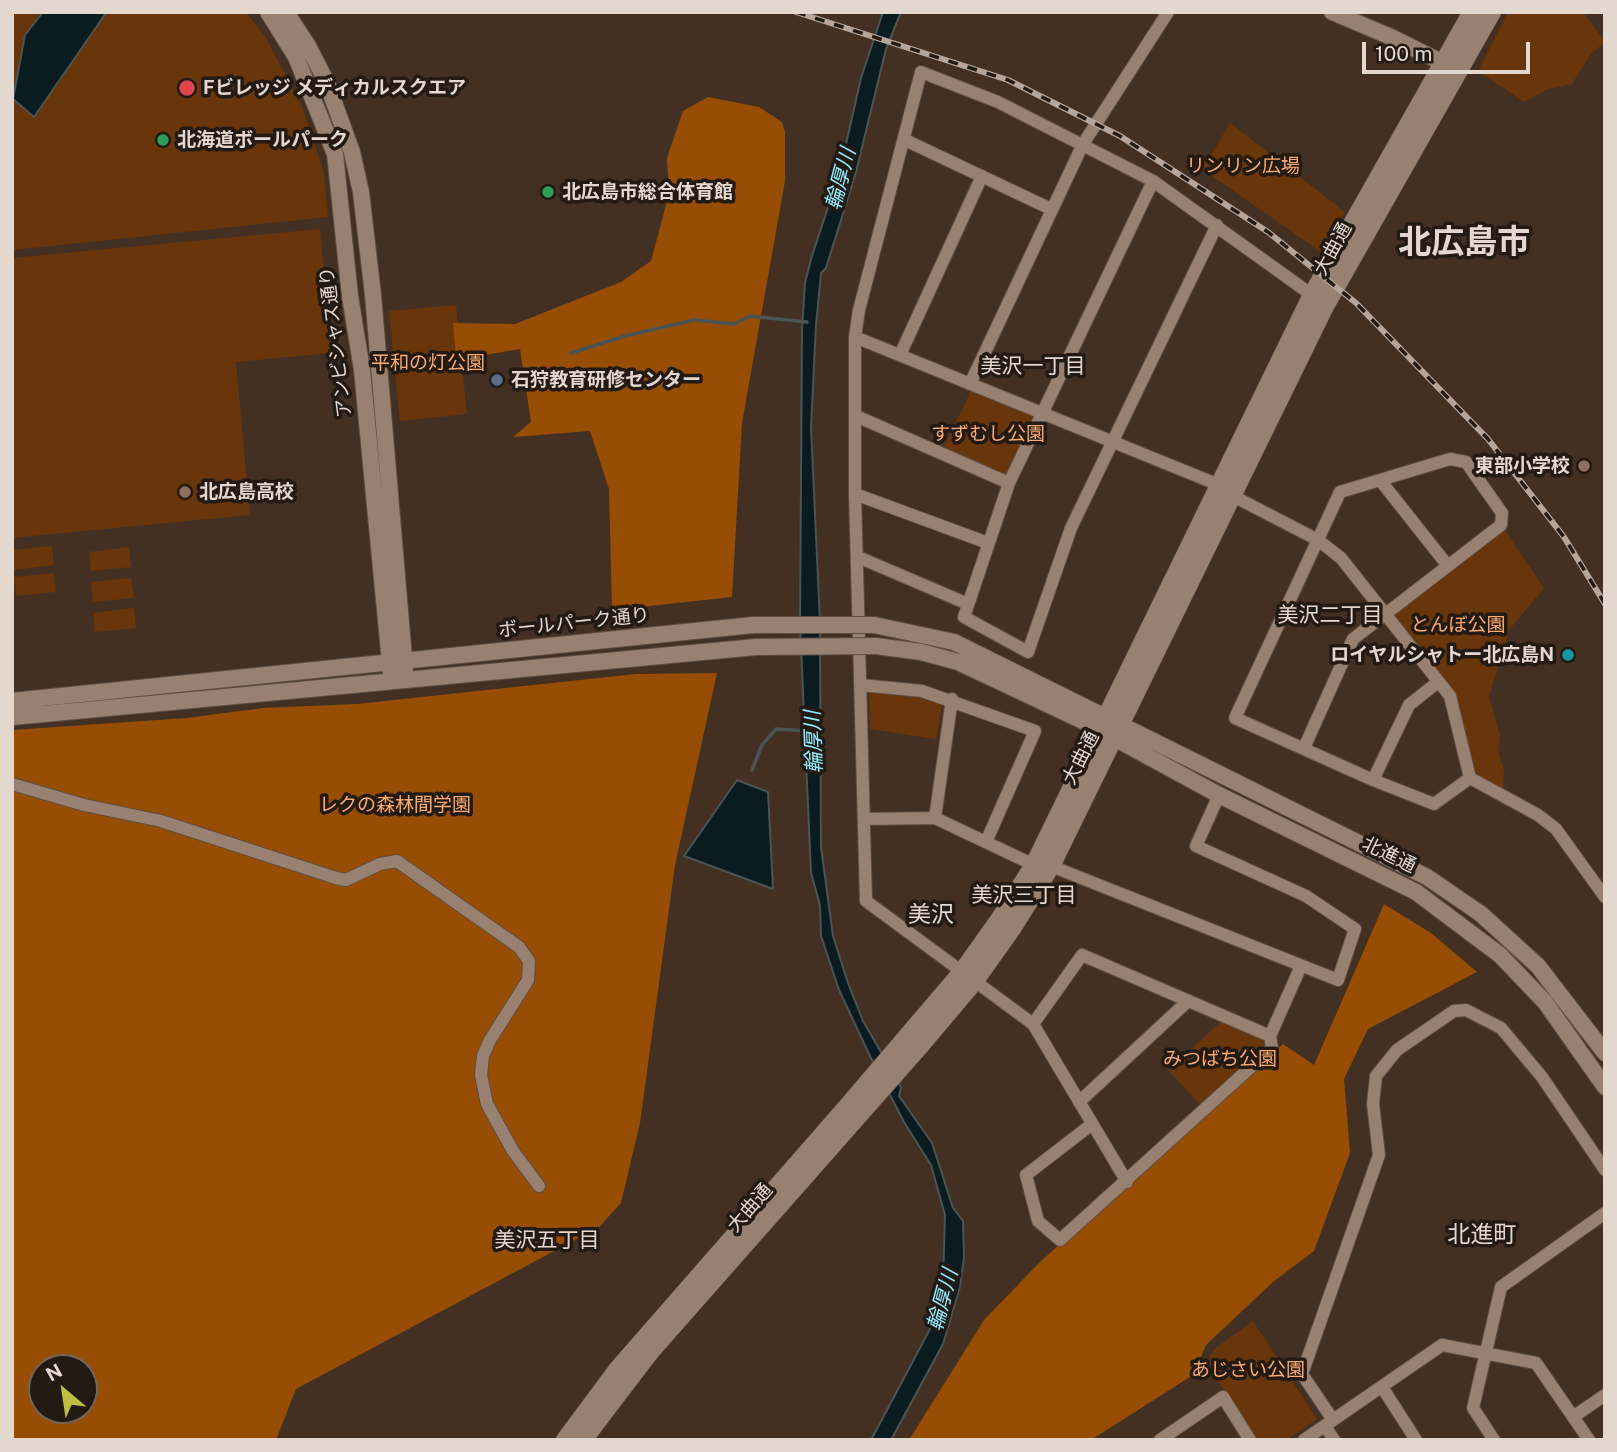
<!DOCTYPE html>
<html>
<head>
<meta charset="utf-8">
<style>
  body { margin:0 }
  #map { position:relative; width:1617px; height:1452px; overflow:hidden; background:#443022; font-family:"Public Sans",sans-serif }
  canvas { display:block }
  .frame { position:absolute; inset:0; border:14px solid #e4d7ce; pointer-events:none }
  .north { position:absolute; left:28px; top:1354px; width:70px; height:70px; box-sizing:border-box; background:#231a14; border:2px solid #70665e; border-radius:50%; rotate:331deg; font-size:19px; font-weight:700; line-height:28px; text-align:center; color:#e4d7ce }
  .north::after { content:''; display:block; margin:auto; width:24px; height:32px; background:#bebf42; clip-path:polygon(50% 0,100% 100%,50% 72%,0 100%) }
  .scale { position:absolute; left:1362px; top:42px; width:168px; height:32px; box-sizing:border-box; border:4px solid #e4d7ce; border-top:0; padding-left:9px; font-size:21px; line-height:24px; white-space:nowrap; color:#e4d7ce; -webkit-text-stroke:5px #231a14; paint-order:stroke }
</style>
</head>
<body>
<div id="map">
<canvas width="1617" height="1452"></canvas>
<div class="frame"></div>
<div class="north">N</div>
<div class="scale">100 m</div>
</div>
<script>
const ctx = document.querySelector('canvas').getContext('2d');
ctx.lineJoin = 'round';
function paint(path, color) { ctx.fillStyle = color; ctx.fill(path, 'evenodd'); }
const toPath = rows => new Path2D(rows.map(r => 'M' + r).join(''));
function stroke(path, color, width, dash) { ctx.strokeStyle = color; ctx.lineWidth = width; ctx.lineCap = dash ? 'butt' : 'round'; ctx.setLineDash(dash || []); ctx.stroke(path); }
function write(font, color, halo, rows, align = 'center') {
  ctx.font = font + ' "Public Sans","Noto Sans JP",sans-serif'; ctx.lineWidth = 7; ctx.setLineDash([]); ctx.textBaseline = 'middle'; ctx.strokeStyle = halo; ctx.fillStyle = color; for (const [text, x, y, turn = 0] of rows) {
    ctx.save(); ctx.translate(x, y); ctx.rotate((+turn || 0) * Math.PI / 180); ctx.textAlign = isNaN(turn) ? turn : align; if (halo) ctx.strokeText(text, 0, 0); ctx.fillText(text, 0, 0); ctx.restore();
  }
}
const green = toPath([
  [12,12,246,12,266,38,302,107,324,173,328,217,12,250],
  [1508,12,1583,12,1605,42,1591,54,1572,84,1548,89,1524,102,1478,71],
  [1230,123,1345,212,1321,252,1198,166,1213,152],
  [320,229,331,353,236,362,250,515,12,538,12,258],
  [456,305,467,414,400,421,389,311],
  [971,391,1036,417,1007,478,942,450],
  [1501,525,1544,588,1509,630,1489,696,1500,735,1498,752,1504,770,1503,789,1470,778,1450,696,1385,616],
  [52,546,54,565,13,570,12,550],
  [129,547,131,567,91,571,89,552],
  [54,573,56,592,16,596,14,577],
  [131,578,134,598,93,602,91,582],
  [134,608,136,628,95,632,93,613],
  [869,693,922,698,942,705,936,739,870,729],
  [1226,1017,1270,1036,1272,1048,1205,1110,1168,1070],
  [1253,1321,1317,1419,1286,1440,1259,1440,1207,1366,1213,1350]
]);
const forest = toPath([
  [708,97,759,107,782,122,785,132,785,181,742,423,732,597,612,610,609,489,590,431,513,437,531,422,520,349,456,360,453,323,515,324,621,282,651,261,669,194,667,158,683,111],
  [717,673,675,865,640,1123,621,1203,599,1227,296,1389,276,1440,12,1440,12,730,187,718,263,708,357,704,636,674],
  [42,1368,84,1368,84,1410,42,1410],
  [1384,904,1431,933,1477,972,1368,1029,1344,1079,1350,1153,1314,1251,1273,1282,1206,1345,1193,1375,1091,1440,909,1440,984,1320,1040,1262,1283,1044,1314,1065]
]);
const water = toPath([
  [43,12,116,12,106,13,34,117,13,99,25,35,43,12],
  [883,12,901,12,886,49,856,172,826,268,821,273,816,325,811,427,820,623,821,847,833,936,848,983,863,1021,901,1087,899,1096,932,1143,953,1208,963,1221,964,1257,960,1287,943,1344,891,1440,871,1440,929,1331,936,1310,943,1281,945,1215,931,1165,904,1122,870,1056,839,990,821,936,820,905,811,873,800,623,802,330,805,283,811,259,840,171,861,78,883,12],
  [737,780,768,792,773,889,684,856,737,780]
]);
const stream = toPath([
  [571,353,625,336,694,320,734,324,750,316,807,322],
  [752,770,762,745,776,729,810,731]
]);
const minor = toPath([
  [905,140,1051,209],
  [1153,181,1009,483,964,617,1028,652,1071,528,1217,225],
  [855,337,1219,485,1233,496,1318,540,1341,558,1450,696,1470,778,1538,815,1556,829,1605,897],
  [900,355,982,176],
  [970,384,1083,144,1168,12],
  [856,416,1009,483],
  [1380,480,1448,566],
  [855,494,988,543],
  [858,557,968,604],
  [861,685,922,691,1035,731,986,842],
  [1304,748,1353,639,1501,525,1502,513,1466,462,1450,459,1340,492,1235,718,1373,780,1434,804,1470,778],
  [1373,780,1409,705,1438,682],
  [12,784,84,805,161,821,336,878,346,880,380,864,397,861,519,947,529,961,528,980,490,1040,483,1056,481,1075,487,1104,513,1151,539,1186],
  [935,818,952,699],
  [864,819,935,818,1034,865,1051,866,1338,980,1355,929,1306,896,1196,846,1219,795],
  [1033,1024,866,901,855,494,855,337,859,310,921,72,998,102,1153,181,1312,295],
  [1079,1102,1188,1001],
  [1092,1124,1026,1175,1038,1221,1060,1240,1272,1048,1270,1036,1301,966],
  [1127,1182,1033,1024,1082,955,1270,1036],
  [1382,1387,1416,1440],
  [1573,1417,1605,1395],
  [1333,1420,1302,1374,1379,1155,1373,1104,1376,1076,1397,1050,1454,1011,1466,1010,1501,1028,1542,1077,1605,1170],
  [1325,1426,1334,1440],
  [1160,1440,1223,1397,1250,1440],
  [1304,1440,1442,1345,1536,1363,1589,1440],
  [1494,1440,1473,1408,1501,1287,1605,1213]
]);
const tertiary = toPath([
  [268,12,296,57,335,154,350,296,362,370,391,673],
  [286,12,308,46,327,83,352,152,361,192,373,295,405,670],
  [1332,12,1391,37,1453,68],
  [874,625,954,642,1427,877,1481,914,1538,966,1605,1053],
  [876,646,921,652,958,662,1081,720,1219,795,1416,892,1500,955,1545,1002,1605,1087],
  [12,701,753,625],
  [12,717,756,647]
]);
const secondary = toPath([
  [565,1440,617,1370,852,1101,962,972,999,920,1034,865,1312,295,1472,12],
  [583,1440,650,1352,919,1047,974,982,1013,927,1051,866,1325,306,1492,12]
]);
const rail = toPath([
  [796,12,1008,80,1120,136,1268,232,1356,303,1488,439,1564,537,1605,604]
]);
const tertiaryBridge = toPath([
  [753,625,874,625],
  [756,647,876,646]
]);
const markers = [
  [187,88,9,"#e0444e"],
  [163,140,7,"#2e9e5b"],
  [548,192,7,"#2e9e5b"],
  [497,380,7,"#5c6f8a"],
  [1584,466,7,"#8d6e63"],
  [185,492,7,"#8d6e63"],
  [1568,655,7,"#0f9aa8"]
];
const poiNames = [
  ["Fビレッジ メディカルスクエア",203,88],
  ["北海道ボールパーク",177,140],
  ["北広島市総合体育館",562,192],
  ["石狩教育研修センター",511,380],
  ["東部小学校",1570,466,"right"],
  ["北広島高校",199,492],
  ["ロイヤルシャトー北広島N",1554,655,"right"]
];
const parkNames = [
  ["リンリン広場",1243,166],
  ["平和の灯公園",428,363],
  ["すずむし公園",988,434],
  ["とんぼ公園",1458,625],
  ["レクの森林間学園",395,805],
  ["みつばち公園",1220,1059],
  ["あじさい公園",1248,1370]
];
const streetNames = [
  ["大曲通",1333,249,-61],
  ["アンビシャス通り",336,342,-97],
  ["ボールパーク通り",574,623,-6],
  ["大曲通",1081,758,-63],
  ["北進通",1389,855,26],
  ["大曲通",750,1208,-49]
];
const waterNames = [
  ["輪厚川",841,179,-75],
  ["輪厚川",814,742,-92],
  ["輪厚川",943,1300,-75]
];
const neighbourhoodNames = [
  ["美沢一丁目",1033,367],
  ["美沢二丁目",1330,616],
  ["美沢三丁目",1024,896],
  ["美沢五丁目",547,1241]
];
const quarterNames = [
  ["美沢",931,915],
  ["北進町",1482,1235]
];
const townNames = [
  ["北広島市",1464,243]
];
paint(green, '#68360a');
paint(forest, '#974e04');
paint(water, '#0a1c1f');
stroke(water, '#4b5454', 2);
stroke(stream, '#4b5454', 3.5);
stroke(minor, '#5e4d41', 14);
stroke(tertiary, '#5e4d41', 18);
stroke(secondary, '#5e4d41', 19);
stroke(minor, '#998171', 12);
stroke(tertiary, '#998171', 16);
stroke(secondary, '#998171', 18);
stroke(rail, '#b5a59b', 6);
stroke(rail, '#231a14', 3.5, [10]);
stroke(tertiaryBridge, '#5e4d41', 18, []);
stroke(tertiaryBridge, '#998171', 16);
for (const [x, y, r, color] of markers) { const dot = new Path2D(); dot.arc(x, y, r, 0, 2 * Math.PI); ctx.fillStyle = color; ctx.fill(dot); stroke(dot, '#231a14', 2.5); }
write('bold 19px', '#e4d7ce', '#231a14', poiNames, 'left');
write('19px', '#fcab70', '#231a14', parkNames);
write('19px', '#e4d7ce', '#231a14', streetNames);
write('italic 21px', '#91eefe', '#231a14', waterNames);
write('21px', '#e4d7ce', '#231a14', neighbourhoodNames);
write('23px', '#e4d7ce', '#231a14', quarterNames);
write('bold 33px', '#e4d7ce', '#231a14', townNames);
</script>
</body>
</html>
